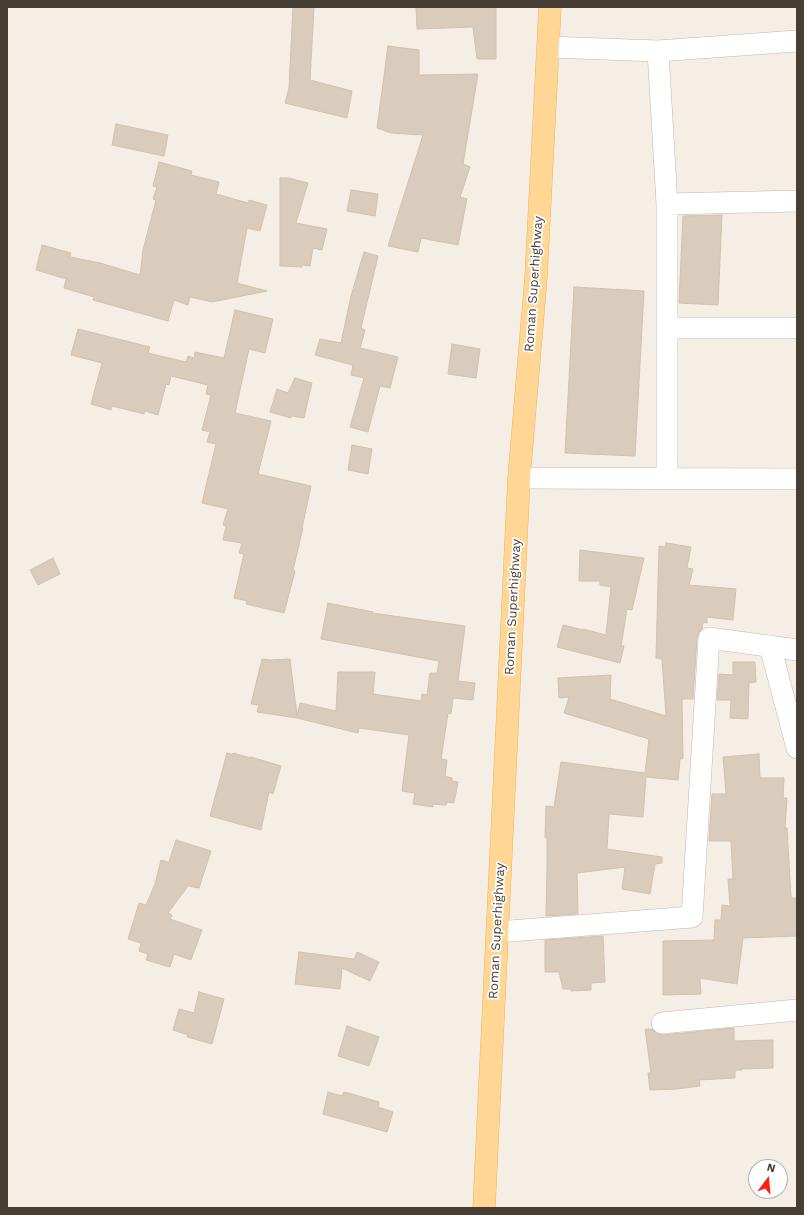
<!DOCTYPE html>
<html>
<head>
<meta charset="utf-8">
<style>
  body { margin:0 }
  #map { position:relative; width:804px; height:1215px; overflow:hidden; background:#f4eee5; font-family:"Work Sans",sans-serif }
  canvas { display:block }
  .frame { position:absolute; inset:0; border:8px solid #473e34; pointer-events:none }
  .north { position:absolute; left:748px; top:1159px; width:40px; height:40px; box-sizing:border-box; background:#fff; border:1px solid #b5b2ae; border-radius:50%; rotate:16deg; font-size:11px; font-weight:700; line-height:16px; text-align:center; color:#473e34 }
  .north::after { content:''; display:block; margin:auto; width:14px; height:18px; background:#ff1f11; clip-path:polygon(50% 0,100% 100%,50% 72%,0 100%) }
</style>
</head>
<body>
<div id="map">
<canvas width="804" height="1215"></canvas>
<div class="frame"></div>
<div class="north">N</div>
</div>
<script>
const ctx = document.querySelector('canvas').getContext('2d');
ctx.lineJoin = 'round';
function paint(path, color) { ctx.fillStyle = color; ctx.fill(path, 'evenodd'); }
const toPath = rows => new Path2D(rows.map(r => 'M' + r).join(''));
function stroke(path, color, width, dash) { ctx.strokeStyle = color; ctx.lineWidth = width; ctx.lineCap = dash ? 'butt' : 'round'; ctx.setLineDash(dash || []); ctx.stroke(path); }
function write(font, color, halo, rows, align = 'center') {
  ctx.font = font + ' "Work Sans",sans-serif'; ctx.lineWidth = 3.5; ctx.setLineDash([]); ctx.textBaseline = 'middle'; ctx.strokeStyle = halo; ctx.fillStyle = color; for (const [text, x, y, turn = 0] of rows) {
    ctx.save(); ctx.translate(x, y); ctx.rotate((+turn || 0) * Math.PI / 180); ctx.textAlign = isNaN(turn) ? turn : align; if (halo) ctx.strokeText(text, 0, 0); ctx.fillText(text, 0, 0); ctx.restore();
  }
}
const building = toPath([
  [293,7,314,7,310,80,352,91,347,118,285,103,289,88,293,7],
  [416,7,496,7,496,59,477,59,473,27,417,29,416,7],
  [388,46,419,50,419,75,478,74,463,164,470,167,460,197,467,199,458,245,421,238,418,252,388,246,423,135,391,133,377,128,388,46],
  [116,124,168,135,164,156,112,145,116,124],
  [159,162,192,171,191,175,219,182,216,194,248,203,249,200,267,205,260,231,247,228,237,283,267,291,212,302,190,297,188,305,174,300,168,321,93,300,94,297,64,288,66,279,36,270,42,245,71,253,70,257,100,263,140,275,143,250,156,200,153,199,157,187,153,186,159,162],
  [280,178,289,178,308,183,296,223,327,229,322,250,313,248,310,266,302,265,302,267,280,266,280,178],
  [351,190,378,194,375,216,347,211,351,190],
  [722,215,718,305,679,303,683,216,722,215],
  [364,252,378,256,361,328,365,330,360,348,398,357,390,388,380,386,368,432,350,427,364,378,351,375,353,365,315,355,320,339,341,343,351,296,364,252],
  [574,287,644,291,635,456,565,453,574,287],
  [235,310,273,319,265,353,249,349,235,413,271,421,258,474,311,486,302,528,303,528,293,570,295,571,284,613,246,604,247,601,234,598,244,554,239,553,242,543,223,540,226,526,223,525,228,509,202,503,216,444,207,442,210,432,202,430,211,395,206,394,208,385,171,376,169,385,166,384,158,415,145,411,144,414,112,406,111,410,91,404,102,363,71,355,78,329,150,347,148,353,186,362,188,356,194,358,195,352,224,358,235,310],
  [452,344,480,349,476,378,448,374,452,344],
  [295,378,312,383,304,418,291,416,291,418,270,412,277,389,288,393,295,378],
  [352,445,372,449,368,474,348,470,352,445],
  [666,543,691,547,687,568,693,569,689,585,736,589,733,620,707,617,707,623,703,622,702,629,699,632,697,637,693,699,682,699,683,759,680,759,678,780,646,777,643,817,609,814,607,849,662,857,662,863,655,864,650,894,622,889,625,867,577,873,578,914,546,916,547,866,547,838,545,837,546,806,554,807,561,762,645,773,649,739,564,713,569,697,559,698,558,678,611,675,610,699,666,716,662,659,656,658,659,546,665,547,666,543],
  [580,550,644,558,632,610,627,609,621,646,624,646,620,663,557,647,563,625,583,630,583,629,606,635,611,587,600,585,600,581,579,581,580,550],
  [53,558,60,574,38,585,30,570,53,558],
  [328,603,373,612,372,613,465,626,458,681,475,683,473,700,453,698,451,714,448,713,441,759,447,760,445,776,452,778,452,781,458,782,454,803,447,802,446,805,433,804,433,807,413,804,415,793,402,791,409,735,359,728,358,733,297,718,257,712,259,705,251,704,262,659,269,660,290,659,297,715,300,703,336,711,338,672,375,672,373,694,421,701,422,694,427,695,430,673,437,673,439,661,321,639,328,603],
  [733,662,755,662,756,682,749,683,748,719,730,718,731,700,717,700,719,674,733,675,733,662],
  [227,753,233,755,233,753,251,758,251,757,281,766,273,794,269,792,261,830,210,816,227,753],
  [759,754,760,778,784,778,783,798,787,798,785,828,787,828,791,898,797,898,797,936,743,938,737,984,700,978,701,994,663,995,663,941,714,940,715,920,721,920,722,905,730,906,728,879,733,879,731,841,709,841,712,794,726,794,723,757,759,754],
  [176,840,211,851,199,888,188,886,168,913,172,915,170,919,202,930,191,960,174,954,170,967,146,960,148,954,139,951,141,943,128,939,139,903,146,905,155,884,161,860,169,862,176,840],
  [603,936,605,982,591,983,591,990,571,991,571,989,563,989,559,972,545,972,545,940,603,936],
  [299,952,354,959,357,952,379,962,370,981,342,968,340,989,295,984,299,952],
  [199,992,224,999,212,1044,187,1037,188,1035,173,1030,179,1009,194,1013,199,992],
  [347,1026,379,1037,369,1066,338,1056,347,1026],
  [734,1028,734,1041,773,1040,773,1068,742,1069,742,1070,735,1070,735,1078,699,1080,700,1086,677,1089,650,1090,648,1073,651,1073,645,1029,652,1029,657,1034,663,1035,734,1028],
  [328,1092,342,1096,344,1092,352,1094,379,1102,378,1107,393,1112,387,1132,323,1114,328,1092]
]);
const minor = toPath([
  [548,47,658,51,797,41],
  [658,51,667,204,667,479],
  [667,204,797,201],
  [668,328,797,328],
  [519,478,797,479],
  [770,646,797,748],
  [497,932,692,917,709,638,797,650],
  [662,1023,797,1010]
]);
const primary = toPath([
  [484,1208,519,478,536,277,550,7]
]);
const streetNames = [
  ["Roman Superhighway",534,284,-86],
  ["Roman Superhighway",513,607,-87],
  ["Roman Superhighway",497,931,-87]
];
paint(building, '#d9ccbd');
stroke(building, '#d2c0ad', 1);
stroke(minor, '#c3b8aa', 22);
stroke(primary, '#ecb35c', 23);
stroke(minor, '#fff', 21);
stroke(primary, '#ffd693', 22);
write('13px', '#473e34', '#fff', streetNames);
</script>
</body>
</html>
